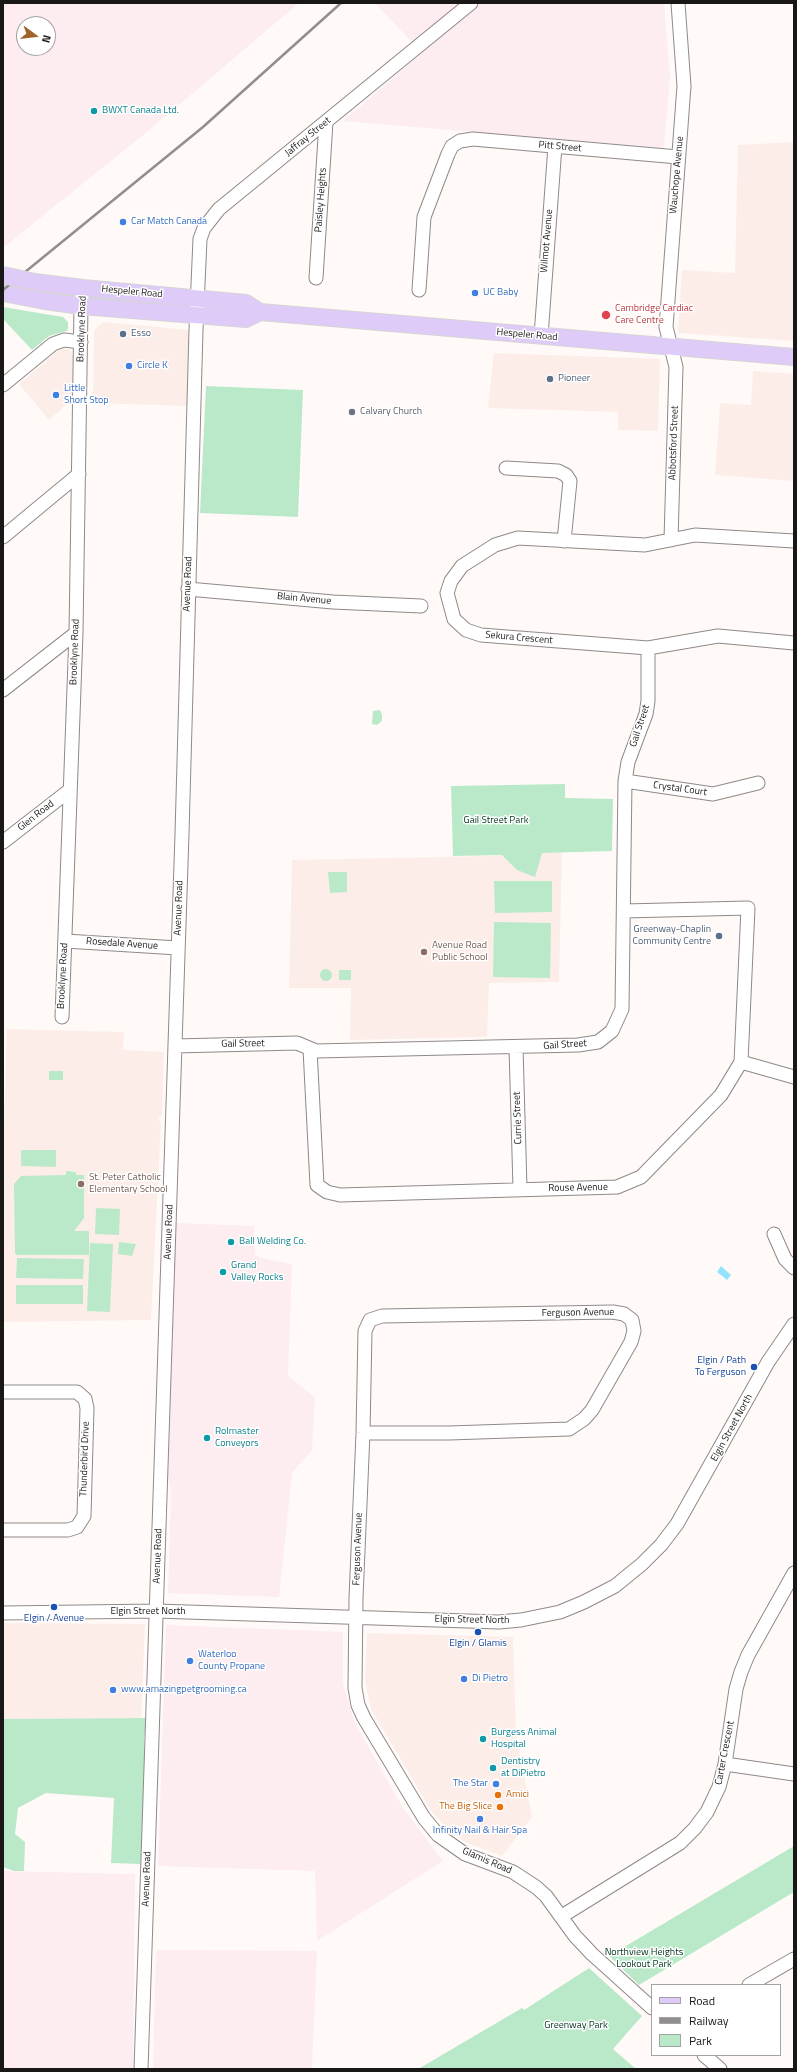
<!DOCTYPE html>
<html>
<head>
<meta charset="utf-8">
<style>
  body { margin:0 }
  #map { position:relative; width:797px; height:2072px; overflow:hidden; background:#fffaf8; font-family:"Titillium Web",sans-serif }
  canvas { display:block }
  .frame { position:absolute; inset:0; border:4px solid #1a1817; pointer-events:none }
  .legend { position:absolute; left:651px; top:1984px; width:130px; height:72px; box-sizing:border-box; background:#fff; border:1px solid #a3a3a2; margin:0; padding:5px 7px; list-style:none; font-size:12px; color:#1a1817 }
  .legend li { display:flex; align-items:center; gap:8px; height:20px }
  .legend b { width:20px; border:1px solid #a3a3a2 }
  .north { position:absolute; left:16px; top:16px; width:40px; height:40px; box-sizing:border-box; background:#fff; border:1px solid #a3a3a2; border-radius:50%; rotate:105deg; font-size:11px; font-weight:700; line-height:16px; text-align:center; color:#1a1817 }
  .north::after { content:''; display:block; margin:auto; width:14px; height:18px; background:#a16329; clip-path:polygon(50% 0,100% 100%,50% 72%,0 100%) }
</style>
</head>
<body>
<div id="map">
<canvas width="797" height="2072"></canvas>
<div class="frame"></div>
<ul class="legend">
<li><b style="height:5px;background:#decbf7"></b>Road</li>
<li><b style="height:5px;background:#928e8d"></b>Railway</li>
<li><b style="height:11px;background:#bae9c9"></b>Park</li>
</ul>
<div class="north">N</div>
</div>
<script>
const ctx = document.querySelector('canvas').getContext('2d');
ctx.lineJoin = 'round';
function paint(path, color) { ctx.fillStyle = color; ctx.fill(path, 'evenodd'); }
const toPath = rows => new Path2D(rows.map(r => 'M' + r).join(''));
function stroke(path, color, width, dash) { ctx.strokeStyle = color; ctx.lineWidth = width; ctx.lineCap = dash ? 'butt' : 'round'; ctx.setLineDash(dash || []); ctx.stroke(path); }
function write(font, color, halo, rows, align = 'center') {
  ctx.font = font + ' "Titillium Web",sans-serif'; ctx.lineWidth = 3; ctx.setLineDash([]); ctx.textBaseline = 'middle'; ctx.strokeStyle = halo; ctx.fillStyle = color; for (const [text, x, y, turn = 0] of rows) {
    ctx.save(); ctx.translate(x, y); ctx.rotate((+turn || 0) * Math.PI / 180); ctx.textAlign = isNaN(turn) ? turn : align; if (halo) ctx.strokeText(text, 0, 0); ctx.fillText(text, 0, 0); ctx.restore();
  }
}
const built = toPath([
  [794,142,794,341,678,333,682,270,735,273,738,145],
  [104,322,189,330,189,406,93,403,94,331,98,326],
  [66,348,71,351,73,356,73,399,49,420,19,384,58,351],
  [494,353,660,359,658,431,618,430,618,412,488,408],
  [753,371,794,374,794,481,715,475,720,403,751,405],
  [562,852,559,982,489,983,487,1037,350,1040,351,988,289,988,292,860,487,856],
  [7,1029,124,1032,123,1050,164,1052,162,1116,159,1117,159,1121,161,1122,151,1320,3,1322,3,1162],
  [3,1623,145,1624,141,1718,3,1719],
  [367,1633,513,1637,516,1735,532,1817,502,1856,465,1842,444,1826,432,1812,371,1709,365,1681]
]);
const industrial = toPath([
  [3,3,299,3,147,132,3,248],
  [24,24,48,24,48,48,24,48],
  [375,3,664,3,670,78,664,148,343,121,422,53],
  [176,1223,254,1226,255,1254,260,1258,292,1264,288,1376,315,1397,312,1450,292,1473,279,1597,168,1593,171,1493,168,1476],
  [166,1625,343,1632,343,1684,355,1723,403,1808,443,1861,317,1941,315,1871,158,1866],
  [3,1871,135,1874,133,2069,3,2069],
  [156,1950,317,1951,312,2069,153,2069]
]);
const green = toPath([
  [3,307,63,317,68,322,68,328,67,331,49,336,32,350,3,319],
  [206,386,303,390,298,517,200,513],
  [380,710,382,715,382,721,377,725,372,724,373,711],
  [565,784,565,798,613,799,612,851,542,853,535,877,517,870,502,855,453,856,451,786],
  [328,872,347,872,347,892,330,893],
  [494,881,552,881,552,912,495,913],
  [494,922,551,923,550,978,493,977],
  '320 975a6 6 0 1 1 12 0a6 6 0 1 1-12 0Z',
  [339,970,351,970,351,980,339,980],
  [49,1071,63,1071,63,1080,49,1080],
  [21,1150,56,1150,56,1167,21,1166],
  [66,1171,76,1172,76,1175,84,1175,84,1218,74,1231,89,1231,89,1255,17,1255,15,1253,14,1184,21,1176,66,1175],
  [96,1208,120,1209,119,1235,95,1234],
  [119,1242,136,1244,132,1256,118,1254],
  [90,1243,113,1244,110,1312,87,1311],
  [17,1258,84,1259,83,1279,16,1278],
  [16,1285,83,1285,83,1304,16,1304],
  [148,1718,144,1737,144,1830,140,1864,111,1863,114,1798,46,1793,18,1808,15,1834,25,1842,24,1871,14,1871,3,1867,3,1719],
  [794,1846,794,1892,639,1985,609,1956],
  [589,1968,642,2016,613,2049,636,2069,418,2069,522,2008,524,2010]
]);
const water = toPath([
  [721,1266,731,1275,727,1280,717,1272]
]);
const minor = toPath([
  [316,278,326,122],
  [419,290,424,217,448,154,452,146,460,141,473,139,678,157],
  [541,336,555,146],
  [3,385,53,344,64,340,81,342],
  [506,468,558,471,566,475,570,481,564,541],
  [3,537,79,474],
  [671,540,676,367,666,327,684,86,678,3],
  [794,541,695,535,645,545,518,538,495,545,462,566,451,581,447,593,454,619,466,630,481,635,648,648,718,636,794,643],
  [188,589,333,602,421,606],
  [3,690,76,633],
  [625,781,713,794,758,783],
  [3,842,70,790],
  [65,941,178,948],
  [62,1017,76,633,81,306,83,288],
  [175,1046,297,1043,316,1051,578,1045,598,1042,612,1031,622,1009,625,781,628,762,646,714,648,701,648,648],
  [516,1047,520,1189],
  [310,1049,317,1185,327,1192,340,1195,617,1187,641,1177,721,1095,741,1062,748,908,624,911],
  [741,1062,794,1077],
  [774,1234,785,1259,794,1268],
  [3,1392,77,1392,85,1399,87,1408,84,1516,77,1527,68,1530,3,1530],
  [363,1433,449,1433,569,1429,584,1419,592,1410,631,1342,634,1331,632,1320,624,1314,613,1312,382,1316,370,1320,365,1331,363,1433,356,1598,355,1688,358,1705,364,1718,424,1818,438,1835,465,1854,513,1872,536,1887,546,1896,575,1936,592,1954,652,2008],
  [3,1613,156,1611,499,1622,521,1620,560,1612,584,1602,615,1586,642,1564,661,1545,677,1524,768,1362,794,1324],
  [725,1764,794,1774],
  [562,1916,680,1843,695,1828,707,1812,719,1787,725,1764,736,1689,741,1672,748,1655,794,1573],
  [749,1985,794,1959],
  [704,2055,720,2069],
  [141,2069,182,834,196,330,200,239,204,228,219,209,471,3]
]);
const major = toPath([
  [35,282,83,288,246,303,260,312,794,357],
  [3,293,45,301,81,306,246,319,260,312]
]);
const rail = toPath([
  [3,290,203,127,341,3]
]);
const majorBridge = toPath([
  [3,275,35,282]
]);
const markers = [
  [94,111,4,"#0f9aa8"],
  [123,222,4,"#3f7fe0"],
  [475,293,4,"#3f7fe0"],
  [606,315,5,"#e0444e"],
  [123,334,4,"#5c6f8a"],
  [129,366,4,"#3f7fe0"],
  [550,379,4,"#5c6f8a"],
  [56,395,4,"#3f7fe0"],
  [352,412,4,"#6b7280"],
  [719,936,4,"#5c6f8a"],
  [424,952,4,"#8d6e63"],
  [81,1184,4,"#8d6e63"],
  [231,1242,4,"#0f9aa8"],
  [223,1272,4,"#0f9aa8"],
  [754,1367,4,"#1a4fb4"],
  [207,1438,4,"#0f9aa8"],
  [54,1607,4,"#1a4fb4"],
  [478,1632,4,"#1a4fb4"],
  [190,1661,4,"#3f7fe0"],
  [464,1679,4,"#3f7fe0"],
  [113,1690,4,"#3f7fe0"],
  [483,1739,4,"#0f9aa8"],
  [493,1768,4,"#0f9aa8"],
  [496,1784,4,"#3f7fe0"],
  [498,1795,4,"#e8710a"],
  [500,1807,4,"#e8710a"],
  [480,1819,4,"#3f7fe0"]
];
const cultureNames = [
  ["BWXT Canada Ltd.",102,111],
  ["Ball Welding Co.",239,1242],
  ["Grand",231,1266],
  ["Valley Rocks",231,1278],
  ["Rolmaster",215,1432],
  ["Conveyors",215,1444],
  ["Burgess Animal",491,1733],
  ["Hospital",491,1745],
  ["Dentistry",501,1762],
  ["at DiPietro",501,1774]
];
const streetNames = [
  ["Jaffray Street",308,137,-39],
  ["Pitt Street",560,147,5],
  ["Wauchope Avenue",677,175,-85],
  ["Paisley Heights",321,200,-86],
  ["Wilmot Avenue",547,241,-85],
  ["Hespeler Road",132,292,5],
  ["Brooklyne Road",82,329,-88],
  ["Hespeler Road",527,335,5],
  ["Abbotsford Street",674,443,-88],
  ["Avenue Road",188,584,-88],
  ["Blain Avenue",304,599,5],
  ["Sekura Crescent",519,638,5],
  ["Brooklyne Road",75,652,-88],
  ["Gail Street",640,726,-72],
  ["Crystal Court",680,789,8],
  ["Glen Road",36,816,-38],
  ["Avenue Road",179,908,-88],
  ["Rosedale Avenue",122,944,4],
  ["Brooklyne Road",63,976,-87],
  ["Gail Street",243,1044,-1],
  ["Gail Street",565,1045,-4],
  ["Currie Street",518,1118,-92],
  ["Rouse Avenue",578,1188,-1],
  ["Avenue Road",169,1232,-88],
  ["Ferguson Avenue",578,1313,-1],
  ["Elgin Street North",732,1428,-61],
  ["Thunderbird Drive",85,1459,-88],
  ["Ferguson Avenue",358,1549,-88],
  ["Avenue Road",158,1556,-88],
  ["Elgin Street North",148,1612],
  ["Elgin Street North",472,1620,1],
  ["Carter Crescent",725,1753,-79],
  ["Glamis Road",487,1861,23],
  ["Avenue Road",147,1879,-88]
];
const shopNames = [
  ["Car Match Canada",131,222],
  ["UC Baby",483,293],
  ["Circle K",137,366],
  ["Little",64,389],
  ["Short Stop",64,401],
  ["Waterloo",198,1655],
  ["County Propane",198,1667],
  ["Di Pietro",472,1679],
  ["www.amazingpetgrooming.ca",121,1690],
  ["The Star",488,1784,"right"],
  ["Infinity Nail & Hair Spa",480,1831,"center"]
];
const healthNames = [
  ["Cambridge Cardiac",615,309],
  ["Care Centre",615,321]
];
const serviceNames = [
  ["Esso",131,334],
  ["Pioneer",558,379],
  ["Greenway-Chaplin",711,930,"right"],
  ["Community Centre",711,942,"right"]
];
const worshipNames = [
  ["Calvary Church",360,412]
];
const parkNames = [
  ["Gail Street Park",496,821],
  ["Northview Heights",644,1953],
  ["Lookout Park",644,1965],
  ["Greenway Park",576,2026]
];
const educationNames = [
  ["Avenue Road",432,946],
  ["Public School",432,958],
  ["St. Peter Catholic",89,1178],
  ["Elementary School",89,1190]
];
const transitNames = [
  ["Elgin / Path",746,1361,"right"],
  ["To Ferguson",746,1373,"right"],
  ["Elgin / Avenue",54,1619],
  ["Elgin / Glamis",478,1644]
];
const foodNames = [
  ["Amici",506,1795],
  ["The Big Slice",492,1807,"right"]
];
paint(built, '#fcede8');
paint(industrial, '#fdecf0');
paint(green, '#bae9c9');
paint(water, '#94e2fe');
stroke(minor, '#8f8988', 15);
stroke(major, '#d6d5d5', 18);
stroke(minor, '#fff', 13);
stroke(major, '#decbf7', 16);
stroke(rail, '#928e8d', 2.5);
stroke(majorBridge, '#d6d5d5', 18, []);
stroke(majorBridge, '#decbf7', 16);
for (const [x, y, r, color] of markers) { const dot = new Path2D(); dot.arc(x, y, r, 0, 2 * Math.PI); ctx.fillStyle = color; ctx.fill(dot); stroke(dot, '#fff', 1.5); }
write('10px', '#0d838f', '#fff', cultureNames, 'left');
write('10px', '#1a1817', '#fff', streetNames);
write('10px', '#366cbe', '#fff', shopNames, 'left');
write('10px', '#be3a42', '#fff', healthNames, 'left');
write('10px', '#4e5e75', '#fff', serviceNames, 'left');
write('10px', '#5b616d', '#fff', worshipNames, 'left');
write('10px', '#02351c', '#fff', parkNames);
write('10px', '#785e54', '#fff', educationNames, 'left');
write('10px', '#164399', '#fff', transitNames);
write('10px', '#c56008', '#fff', foodNames, 'left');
</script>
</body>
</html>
